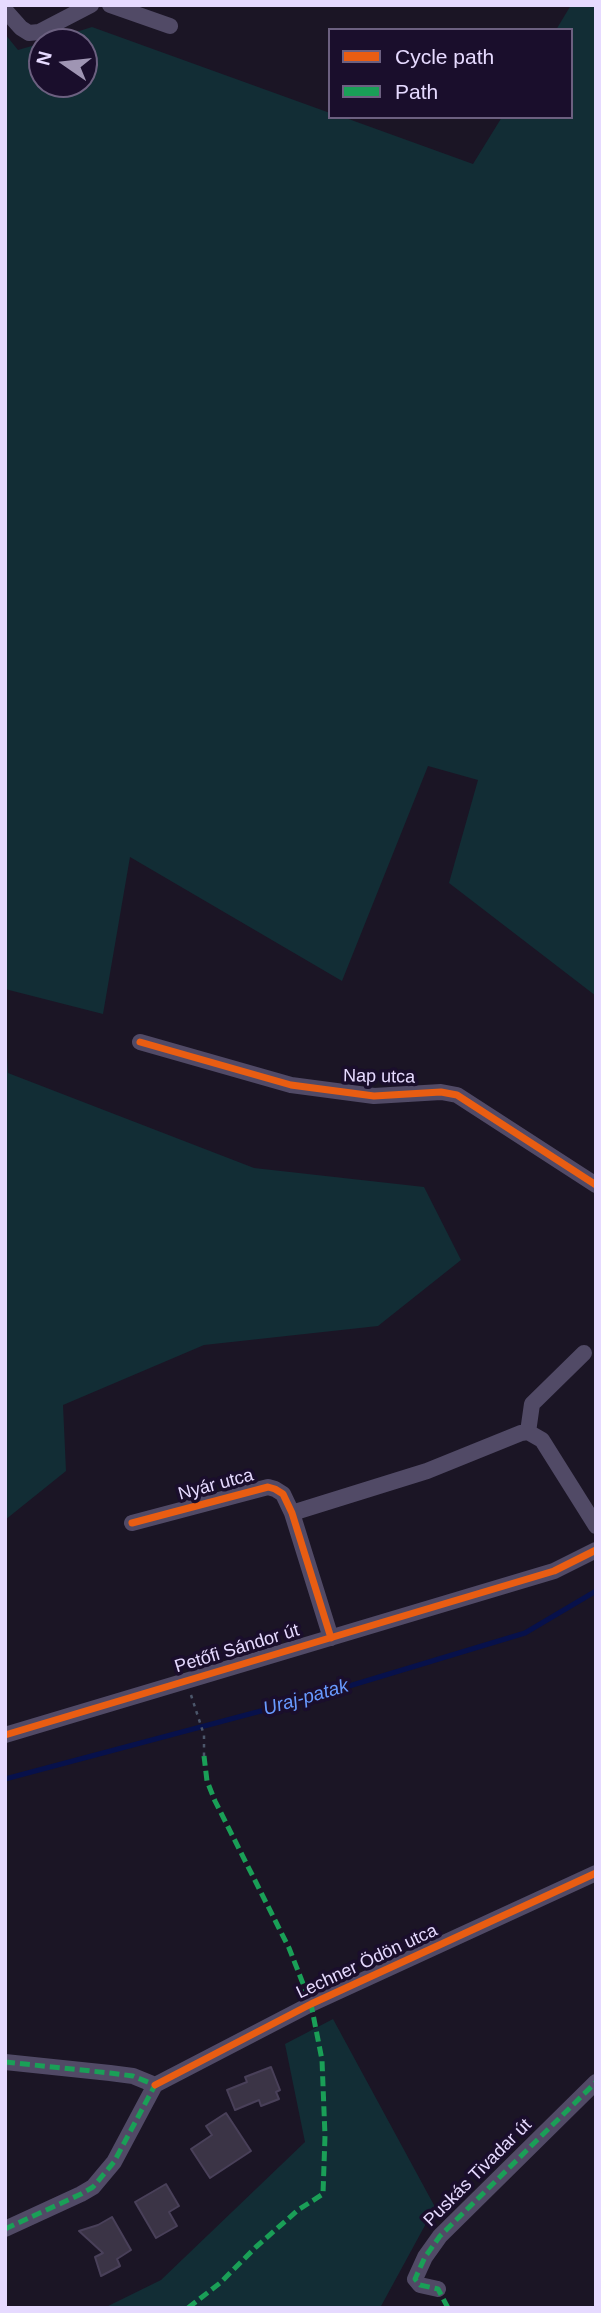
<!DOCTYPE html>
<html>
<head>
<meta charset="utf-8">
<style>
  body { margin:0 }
  #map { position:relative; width:601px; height:2313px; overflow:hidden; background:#1b1525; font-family:Helvetica,sans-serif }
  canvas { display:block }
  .frame { position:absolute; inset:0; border:7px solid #e6daff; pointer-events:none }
  .legend { position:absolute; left:328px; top:28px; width:245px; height:91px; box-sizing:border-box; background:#1a0e2c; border:2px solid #6c6080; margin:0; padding:9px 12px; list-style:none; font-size:21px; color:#e6daff }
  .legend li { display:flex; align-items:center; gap:14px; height:35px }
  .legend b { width:35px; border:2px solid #6c6080 }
  .north { position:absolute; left:28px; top:28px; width:70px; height:70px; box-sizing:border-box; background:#1a0e2c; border:2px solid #6c6080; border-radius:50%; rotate:284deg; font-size:19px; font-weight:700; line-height:28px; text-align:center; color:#e6daff }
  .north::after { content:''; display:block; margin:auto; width:24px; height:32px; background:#9f95b3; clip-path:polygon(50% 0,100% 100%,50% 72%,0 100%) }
</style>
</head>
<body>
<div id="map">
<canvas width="601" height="2313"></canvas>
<div class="frame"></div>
<ul class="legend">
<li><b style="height:9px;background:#e95d12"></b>Cycle path</li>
<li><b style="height:9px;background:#1a9f57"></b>Path</li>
</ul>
<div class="north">N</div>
</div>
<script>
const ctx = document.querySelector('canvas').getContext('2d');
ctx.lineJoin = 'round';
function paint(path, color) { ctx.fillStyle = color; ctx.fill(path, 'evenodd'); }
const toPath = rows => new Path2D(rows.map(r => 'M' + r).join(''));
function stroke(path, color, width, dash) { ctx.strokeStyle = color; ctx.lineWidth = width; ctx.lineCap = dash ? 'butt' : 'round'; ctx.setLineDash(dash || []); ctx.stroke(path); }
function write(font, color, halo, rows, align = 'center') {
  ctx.font = font + ' Helvetica,sans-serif'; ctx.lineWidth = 7; ctx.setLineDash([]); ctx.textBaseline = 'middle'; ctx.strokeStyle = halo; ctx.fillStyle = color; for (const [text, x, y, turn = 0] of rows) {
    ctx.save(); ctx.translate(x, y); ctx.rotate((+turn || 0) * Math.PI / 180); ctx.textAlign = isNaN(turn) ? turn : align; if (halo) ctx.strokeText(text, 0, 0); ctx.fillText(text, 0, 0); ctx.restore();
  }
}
const green = toPath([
  [571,5,596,5,596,996,449,883,478,780,428,766,342,981,130,857,103,1014,5,989,5,34,18,50,42,43,42,84,84,84,84,42,45,42,92,27,330,113,330,117,343,117,473,164,502,117,571,117,571,30,556,30],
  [5,1025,8,1073,254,1168,424,1187,461,1260,378,1326,204,1345,63,1405,66,1471,5,1520],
  [333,2019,435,2207,380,2308,104,2308,161,2280,305,2142,285,2044]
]);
const stream = toPath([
  [5,1779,306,1699,525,1633,596,1591]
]);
const building = toPath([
  [271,2067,280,2090,276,2092,279,2099,261,2106,259,2100,235,2110,227,2090,247,2082,245,2077,271,2067],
  [226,2113,251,2151,210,2178,191,2149,212,2135,206,2126,226,2113],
  [166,2184,179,2206,169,2212,177,2226,156,2238,135,2202,166,2184],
  [112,2217,131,2250,117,2259,120,2266,101,2276,95,2257,103,2253,79,2231,98,2225,112,2217]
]);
const path = toPath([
  [191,1695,204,1735,204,1756]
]);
const minor = toPath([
  [110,5,170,26],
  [5,10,21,28,29,33,39,32,91,5],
  [140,1042,291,1085,374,1096,441,1092,457,1095,596,1185],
  [528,1432,532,1404,584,1353],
  [292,1513,427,1471,521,1433,528,1432,542,1440,596,1526],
  [132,1523,268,1487,275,1489,283,1494,292,1513,331,1638],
  [5,1735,554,1571,596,1550],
  [5,2062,110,2073,133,2076,155,2085],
  [155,2085,311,2004,596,1873],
  [5,2229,81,2194,93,2187,114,2162,155,2085],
  [438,2289,420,2285,415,2279,425,2257,440,2236,596,2082]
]);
const quiet = toPath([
  [5,2062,110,2073,133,2076,155,2085],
  [5,2229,81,2194,93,2187,114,2162,155,2085],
  [188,2308,220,2283,256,2247,298,2210,323,2194,325,2136,322,2060,311,2004,289,1948,215,1801,207,1781,204,1756],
  [448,2308,438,2289,420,2285,415,2279,425,2257,440,2236,596,2082]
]);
const cycleway = toPath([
  [140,1042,291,1085,374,1096,441,1092,457,1095,596,1185],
  [132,1523,268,1487,275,1489,283,1494,292,1513,331,1638],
  [5,1735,554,1571,596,1550],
  [155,2085,311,2004,596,1873]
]);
const streetNames = [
  ["Nap utca",379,1077,1],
  ["Nyár utca",216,1485,-15],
  ["Petőfi Sándor út",237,1649,-17],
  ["Lechner Ödön utca",367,1962,-25],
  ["Puskás Tivadar út",478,2173,-45]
];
const waterNames = [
  ["Uraj-patak",306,1698,-16]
];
paint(green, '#122d35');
stroke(stream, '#07114b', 5);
paint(building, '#3b3446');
stroke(building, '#494059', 2);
stroke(path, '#4b566a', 2.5, [3.5, 5]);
stroke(minor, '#514a66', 16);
stroke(quiet, '#1a9f57', 5, [10, 5]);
stroke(cycleway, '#e95d12', 7);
write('18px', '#e6daff', '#1a0e2c', streetNames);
write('italic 19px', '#689aff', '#1a0e2c', waterNames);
</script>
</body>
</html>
